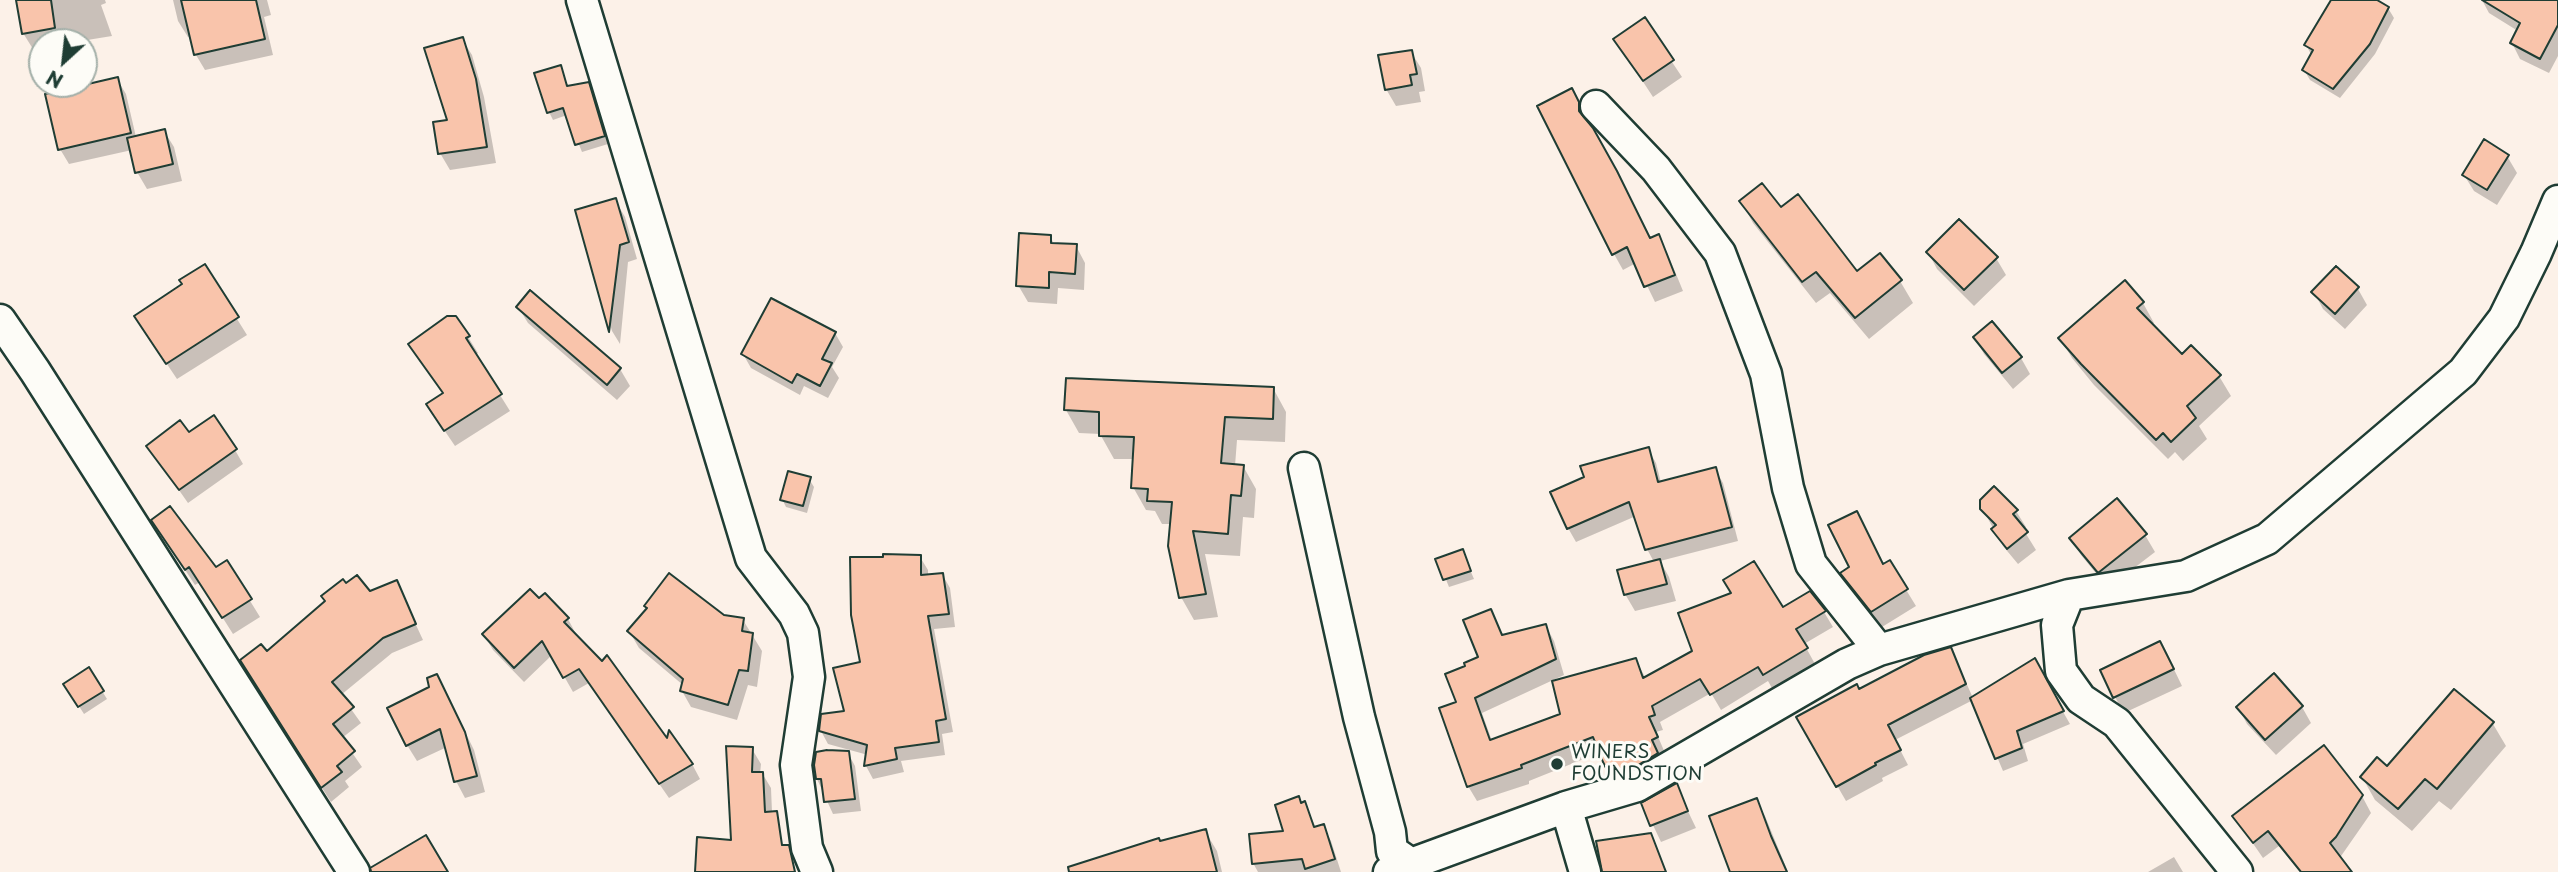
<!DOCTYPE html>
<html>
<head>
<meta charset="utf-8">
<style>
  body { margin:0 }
  #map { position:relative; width:2558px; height:872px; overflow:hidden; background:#fcf1e8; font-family:"Playpen Sans",sans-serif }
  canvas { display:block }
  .north { position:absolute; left:28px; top:28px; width:70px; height:70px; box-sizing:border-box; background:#fdfcf7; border:2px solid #a4b0a9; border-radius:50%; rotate:207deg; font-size:19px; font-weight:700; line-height:28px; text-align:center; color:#1f3d34 }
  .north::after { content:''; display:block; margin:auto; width:24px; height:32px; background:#1f3d34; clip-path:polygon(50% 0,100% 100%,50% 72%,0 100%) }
</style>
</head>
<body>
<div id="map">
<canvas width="2558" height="872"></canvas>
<div class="north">N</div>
</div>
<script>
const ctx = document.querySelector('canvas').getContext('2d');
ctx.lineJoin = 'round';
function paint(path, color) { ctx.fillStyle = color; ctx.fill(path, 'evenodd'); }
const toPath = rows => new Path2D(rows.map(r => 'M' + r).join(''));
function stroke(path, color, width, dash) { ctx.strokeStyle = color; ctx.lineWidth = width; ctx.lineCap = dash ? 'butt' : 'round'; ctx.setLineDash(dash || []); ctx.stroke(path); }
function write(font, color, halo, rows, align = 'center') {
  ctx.font = font + ' "Playpen Sans",sans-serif'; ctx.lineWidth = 6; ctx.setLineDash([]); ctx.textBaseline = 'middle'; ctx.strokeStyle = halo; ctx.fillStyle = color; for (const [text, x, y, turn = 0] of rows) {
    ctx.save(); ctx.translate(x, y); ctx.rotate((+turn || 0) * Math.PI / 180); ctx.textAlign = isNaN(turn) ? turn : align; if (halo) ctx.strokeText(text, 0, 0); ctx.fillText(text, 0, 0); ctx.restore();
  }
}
const shadow = toPath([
  [18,0,105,0,106,3,101,5,112,36,75,42,42,42,42,47,33,49,23,33],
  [173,0,267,0,271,15,264,17,273,55,205,70,196,55,191,36,188,37,178,21],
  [2333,0,2373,0,2388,8,2394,18,2375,54,2340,98,2310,80,2304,70,2312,56,2306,45],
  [2482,0,2558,0,2558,56,2549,73,2520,59,2512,43,2518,31,2489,13],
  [1644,20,1682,77,1653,97,1615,39],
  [462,39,472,55,484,97,496,163,450,170,440,153,450,121],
  [1411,52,1421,68,1425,91,1419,92,1421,102,1396,106,1386,89],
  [560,67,569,88,588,84,592,92,608,144,582,152,567,115,553,120,549,112],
  [117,79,126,94,136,137,164,131,174,147,182,181,147,189,137,172,132,150,69,164,60,149],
  [1572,91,1650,240,1658,237,1667,252,1683,291,1655,302,1636,263,1623,270,1614,254,1540,107],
  [2507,156,2517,173,2497,205,2474,191,2464,175],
  [615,200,625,217,637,259,628,262,620,344,612,331,577,211],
  [1741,201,1781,210,1857,274,1900,281,1913,303,1869,339,1830,293,1816,303,1753,223],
  [1050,237,1055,245,1076,246,1085,263,1084,290,1058,288,1057,304,1028,302,1018,285],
  [1928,252,1996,258,2006,275,1974,306,1937,269],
  [204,266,247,335,177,379,146,333,184,285],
  [2336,269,2358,289,2367,305,2345,329,2323,309,2314,292],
  [530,292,620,369,630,386,617,400,528,323,518,307],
  [2143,303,2154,323,2151,325,2182,356,2219,376,2231,396,2199,426,2207,439,2183,461,2175,452,2168,459,2094,385,2072,358,2060,338],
  [835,333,843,347,832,367,839,378,828,398,804,386,800,395,751,368,743,354],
  [468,337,478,353,475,355,510,411,455,446,438,421,444,395,410,344],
  [1975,338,2021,358,2030,374,2013,389,1984,354],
  [1273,388,1286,412,1285,442,1237,440,1235,466,1243,466,1256,489,1254,518,1243,517,1240,556,1205,554,1218,617,1194,620,1181,597,1172,524,1162,524,1155,511,1146,510,1133,487,1135,459,1114,459,1100,434,1079,433,1066,410],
  [188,434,235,450,243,464,188,503,148,446],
  [1648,449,1656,463,1661,483,1715,469,1723,483,1738,541,1660,561,1669,577,1676,601,1635,611,1625,594,1654,562,1647,549,1636,516,1576,542,1568,528],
  [809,479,814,487,807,513,786,507,782,499],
  [1982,508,2016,511,2026,527,2023,529,2036,550,2018,564,2003,546],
  [153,521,215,569,226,562,260,617,233,634,200,582,195,585],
  [2145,535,2155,552,2108,588,2081,555,2071,539],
  [1462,551,1474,579,1449,587,1438,560],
  [920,557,928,570,928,576,942,574,950,588,955,627,934,629,953,732,942,734,945,755,901,761,904,772,873,779,866,766,868,755,828,744,821,731,846,713,862,663],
  [1889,562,1916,606,1882,627,1852,590,1843,573,1883,566],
  [396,582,423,640,392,653,341,695,361,723,342,738,362,767,345,781,349,787,331,802,251,676,267,654,346,586,370,593],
  [539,601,568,619,576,634,575,636,667,742,692,764,700,779,669,798,589,683,573,692,552,655,524,682,493,650,484,635],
  [648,609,743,620,762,651,757,687,748,685,737,720,691,707,682,691,683,685,639,648,629,631],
  [1782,610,1824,612,1833,627,1804,644,1815,664,1773,690,1768,681,1721,710,1711,693,1660,722,1663,730,1656,732,1665,753,1659,755,1666,769,1621,790,1601,752,1529,781,1529,784,1477,801,1468,786,1458,704,1468,667,1481,657,1490,611,1503,637,1546,626,1554,641,1564,675,1482,713,1492,741,1563,716,1636,660,1646,679],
  [1951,649,1973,698,2034,661,2070,724,2023,744,2028,761,2003,771,1973,700,1895,740,1908,765,1882,778,1883,781,1846,801,1798,718],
  [2169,659,2182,686,2124,713,2115,697],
  [89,670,107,699,84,714,70,692],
  [2455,691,2493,724,2506,746,2451,810,2439,801,2412,831,2375,800,2362,777,2388,769],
  [446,693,474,750,485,792,465,798,456,781,447,747,417,761,407,745],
  [2238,707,2302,707,2311,723,2276,755,2247,724],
  [752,749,761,764,760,774,762,773,771,788,773,836,769,872,696,872,733,842],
  [848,753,855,766,861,811,833,814,817,779],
  [1676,786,1696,828,1661,842,1643,804],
  [2362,796,2371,813,2339,859,2349,872,2300,872,2279,846,2263,858,2234,816],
  [1756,800,1765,816,1788,872,1732,872],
  [1305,803,1316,828,1323,826,1331,841,1341,872,1258,872,1253,863,1285,833,1301,804],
  [1205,831,1217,851,1222,872,1112,872,1160,843],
  [1650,835,1667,872,1631,872],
  [2174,857,2183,872,2148,872]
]);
const building = toPath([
  [16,0,51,0,55,28,22,34,16,0],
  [181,0,256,0,265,39,194,55,181,0],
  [2331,0,2377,0,2389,7,2370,44,2333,89,2302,70,2313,50,2304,45,2331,0],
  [2482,0,2558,0,2558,25,2540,59,2510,43,2520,23,2482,0],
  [1645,17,1674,60,1643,81,1613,39,1645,17],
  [463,37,476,79,487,147,438,154,433,122,447,120,424,48,463,37],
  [1412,50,1417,74,1410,75,1412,85,1385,90,1378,55,1412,50],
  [561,65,567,86,589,82,605,136,575,145,563,108,547,113,534,73,561,65],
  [118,77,131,133,58,150,45,94,118,77],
  [1572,88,1579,102,1579,111,1593,128,1617,171,1650,238,1659,234,1675,275,1644,287,1627,247,1612,255,1537,106,1572,88],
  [165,129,173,164,135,173,127,138,165,129],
  [2484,139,2509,155,2487,190,2462,175,2484,139],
  [1762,183,1781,207,1798,194,1857,271,1880,253,1902,280,1855,318,1816,272,1802,282,1739,201,1762,183],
  [616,198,629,242,620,245,609,332,575,210,616,198],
  [1959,219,1998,257,1964,290,1926,252,1959,219],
  [1019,233,1051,235,1051,243,1077,244,1075,274,1049,272,1049,288,1016,286,1019,233],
  [205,264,239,317,166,364,134,316,182,284,179,280,205,264],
  [2336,266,2359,287,2335,314,2311,292,2336,266],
  [2125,280,2144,302,2137,308,2182,354,2191,345,2221,375,2187,406,2196,418,2171,442,2163,433,2156,440,2081,364,2058,338,2125,280],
  [530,290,621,368,607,385,516,307,530,290],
  [771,298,836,332,822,359,832,363,820,386,797,374,792,383,741,354,771,298],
  [447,316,456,316,470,336,466,338,502,394,444,431,426,404,443,393,408,344,447,316],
  [1992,321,2022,357,2002,373,1973,337,1992,321],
  [1066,378,1274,387,1273,419,1225,417,1221,463,1244,465,1241,496,1231,495,1228,534,1193,531,1206,594,1179,598,1168,546,1172,502,1147,501,1148,489,1131,488,1134,437,1099,436,1099,412,1064,410,1066,378],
  [214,415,237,449,179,490,146,446,180,420,189,432,214,415],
  [1649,447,1658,482,1716,467,1732,527,1645,550,1629,502,1567,529,1550,492,1584,477,1580,466,1649,447],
  [788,471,811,477,803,506,780,500,788,471],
  [1994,486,2018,510,2013,514,2028,532,2007,549,1991,529,1996,525,1980,509,1980,500,1994,486],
  [2117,498,2147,534,2098,573,2069,538,2117,498],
  [170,506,216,567,227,560,252,599,222,618,189,567,185,570,151,520,170,506],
  [1857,511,1883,564,1890,560,1908,589,1871,612,1840,573,1849,567,1828,525,1857,511],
  [1463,549,1471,571,1443,580,1435,559,1463,549],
  [883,554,921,555,921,575,943,573,949,614,928,616,946,719,936,721,939,742,895,748,897,759,864,766,867,745,819,731,821,714,844,711,833,668,860,662,851,615,850,557,883,557,883,554],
  [1660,559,1667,584,1624,595,1617,570,1660,559],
  [1754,561,1783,607,1810,591,1826,611,1796,629,1808,648,1763,675,1758,667,1710,695,1700,679,1652,706,1655,715,1649,717,1658,737,1652,740,1658,753,1630,770,1610,776,1603,762,1593,737,1521,765,1522,768,1467,787,1439,708,1456,702,1445,674,1465,666,1464,663,1478,657,1463,620,1491,609,1502,635,1546,624,1556,659,1475,698,1490,740,1560,714,1552,681,1636,658,1643,678,1692,651,1678,613,1731,593,1723,580,1754,561],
  [669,573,724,615,744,618,742,631,753,633,748,671,739,670,728,705,680,691,683,679,627,631,647,608,644,606,669,573],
  [357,575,370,591,397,580,416,624,383,638,332,682,354,707,333,724,355,751,337,766,342,772,321,788,240,660,261,644,267,651,325,601,321,596,343,579,346,583,357,575],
  [530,589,539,598,545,593,569,618,564,622,602,661,607,655,667,738,669,730,693,764,659,784,579,669,563,678,542,641,514,668,482,634,530,589],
  [2160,641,2174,669,2113,698,2100,670,2160,641],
  [1951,647,1966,684,1888,725,1901,750,1875,763,1876,765,1836,787,1796,717,1857,684,1859,689,1924,655,1951,647],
  [2035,658,2064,711,2017,731,2022,748,1995,759,1970,698,2035,658],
  [89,667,104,691,78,707,63,684,89,667],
  [2274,673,2303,706,2265,740,2236,707,2274,673],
  [437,674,465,732,477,776,454,782,440,729,406,746,387,708,429,687,427,678,437,674],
  [2454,689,2494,722,2437,789,2425,779,2398,809,2360,777,2377,757,2387,766,2454,689],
  [2324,745,2363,795,2336,837,2330,843,2352,872,2301,872,2268,831,2253,843,2232,816,2324,745],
  [726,746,753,747,752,772,763,772,765,812,777,811,782,845,789,845,795,872,695,872,697,837,731,840,726,746],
  [827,750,849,751,855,799,824,802,821,779,816,779,814,765,816,752,827,750],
  [1677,783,1688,811,1650,826,1641,803,1677,783],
  [1299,796,1301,803,1305,801,1314,827,1324,824,1335,859,1305,869,1302,859,1252,864,1249,834,1283,831,1275,805,1299,796],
  [1757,798,1771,836,1787,872,1730,872,1709,816,1757,798],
  [1206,829,1217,872,1069,872,1068,867,1159,838,1160,841,1206,829],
  [1651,833,1666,872,1602,872,1596,841,1651,833],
  [426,835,448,872,371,872,370,868,426,835]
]);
const minor = toPath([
  [582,0,751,558,794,614,803,633,809,677,796,765,807,848,817,872],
  [1596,106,1656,169,1720,253,1766,374,1788,488,1811,564,1879,650],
  [0,320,35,371,354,872],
  [1304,468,1359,717,1390,832,1392,851,1411,864],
  [2069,595,2057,625,2061,671,2081,699,2117,723,2237,872],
  [1566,807,1585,872],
  [1389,872,1566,807,1637,786,1847,664,1879,650,2069,595,2186,576,2267,539,2463,372,2504,318,2536,253,2558,201]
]);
const markers = [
  [1557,764,7,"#1f3d34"]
];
const poiNames = [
  ["WINERS",1571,753],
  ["FOUNDSTION",1571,775]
];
paint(shadow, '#0003');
paint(building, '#f9c4ab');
stroke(building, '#1f3d34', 2);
stroke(minor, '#1f3d34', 35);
stroke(minor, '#fdfcf7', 30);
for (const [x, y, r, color] of markers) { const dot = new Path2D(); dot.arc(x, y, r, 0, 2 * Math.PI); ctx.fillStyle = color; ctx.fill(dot); stroke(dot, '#fdfcf7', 2.5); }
write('19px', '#1f3d34', '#fdfcf7', poiNames, 'left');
</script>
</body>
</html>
